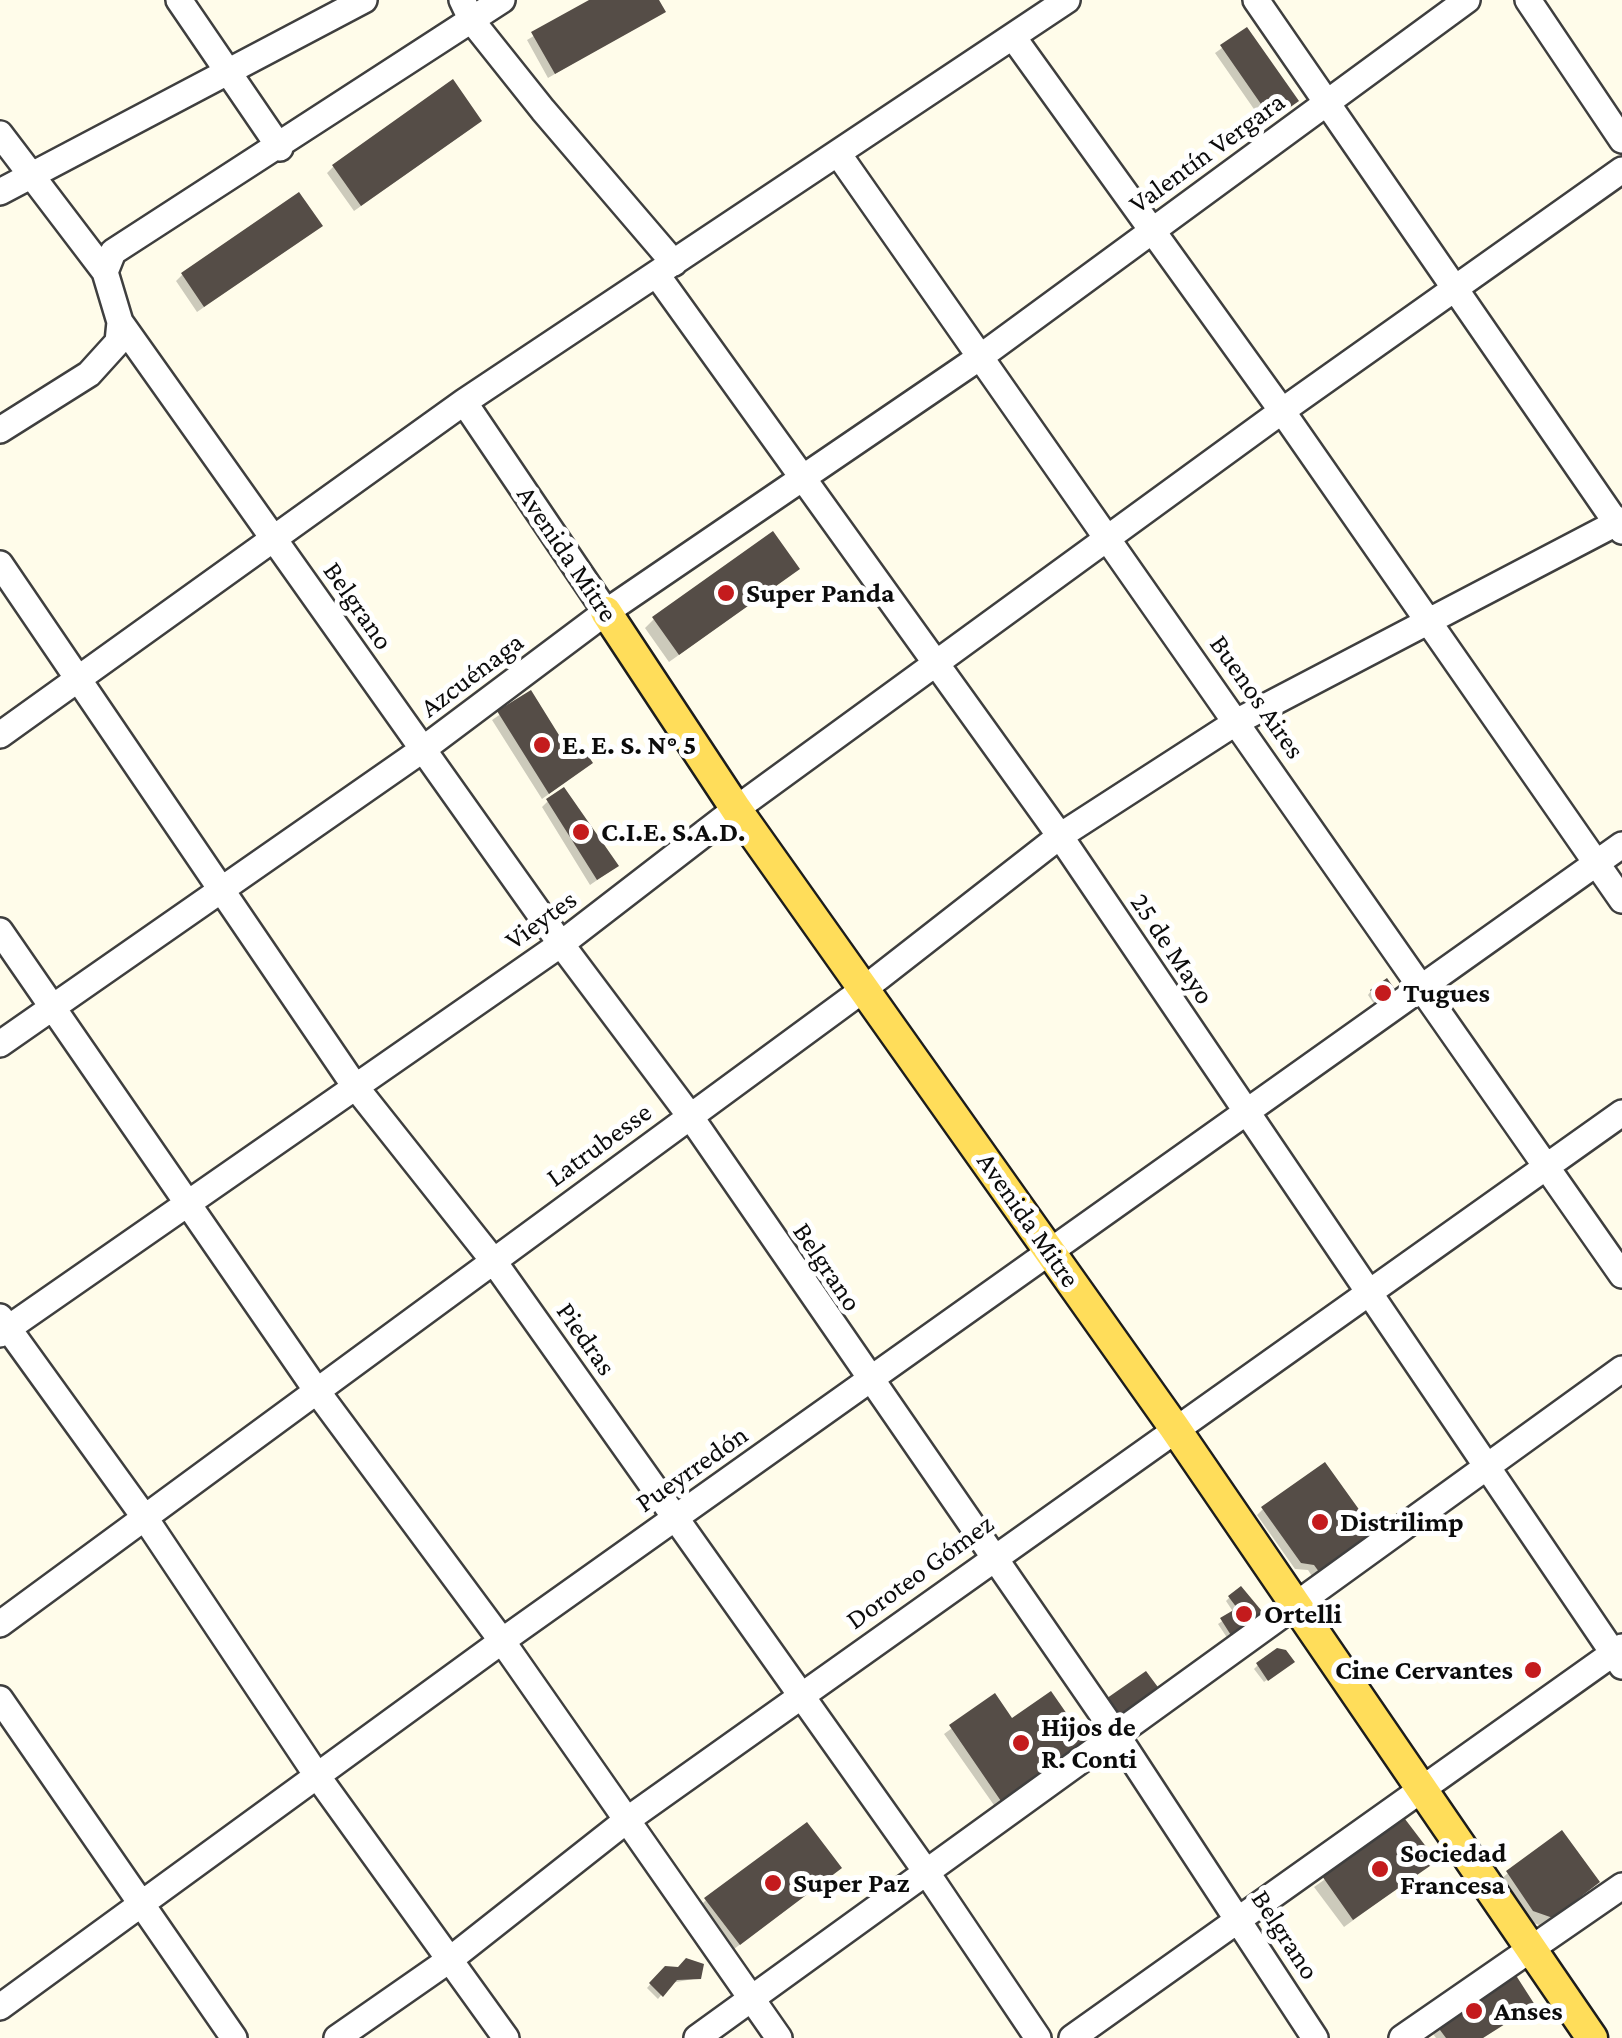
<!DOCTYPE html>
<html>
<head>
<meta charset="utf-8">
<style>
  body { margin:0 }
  canvas { display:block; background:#fffcea }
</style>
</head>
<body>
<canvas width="1622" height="2038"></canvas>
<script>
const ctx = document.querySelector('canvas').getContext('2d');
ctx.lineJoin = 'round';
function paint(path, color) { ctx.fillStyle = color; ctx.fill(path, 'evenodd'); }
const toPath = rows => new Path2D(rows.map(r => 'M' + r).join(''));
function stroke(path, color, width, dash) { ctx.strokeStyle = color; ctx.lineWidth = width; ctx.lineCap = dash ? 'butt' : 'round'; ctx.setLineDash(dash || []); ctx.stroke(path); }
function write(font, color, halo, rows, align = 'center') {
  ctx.font = font + ' "Crimson Pro",serif'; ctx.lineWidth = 10; ctx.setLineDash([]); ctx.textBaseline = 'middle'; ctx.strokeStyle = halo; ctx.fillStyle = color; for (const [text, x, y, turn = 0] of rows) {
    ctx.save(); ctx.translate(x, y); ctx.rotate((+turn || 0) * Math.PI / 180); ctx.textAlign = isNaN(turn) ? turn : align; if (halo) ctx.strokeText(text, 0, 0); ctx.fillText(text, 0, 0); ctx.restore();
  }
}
const shadow = toPath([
  [594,0,656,0,663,11,548,78,527,40],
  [1247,30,1290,107,1265,125,1215,53],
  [473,127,354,211,327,173,333,167],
  [313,232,197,312,176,281,182,275],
  [788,577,669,662,645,628,654,619],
  [530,694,566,752,583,769,542,799,492,720],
  [548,801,609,872,590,885,542,807],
  [1391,989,1376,1007,1368,995,1371,991],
  [1263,1509,1375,1536,1315,1581,1308,1570,1295,1569,1257,1515],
  [1230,1597,1258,1611,1230,1642,1218,1624,1234,1613,1226,1601],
  [1258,1665,1288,1665,1264,1682,1254,1669],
  [994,1697,1011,1721,1080,1738,996,1808,944,1734],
  [1405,1823,1434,1861,1344,1927,1314,1887],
  [1508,1873,1588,1891,1542,1926,1525,1920,1499,1881],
  [830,1877,730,1952,697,1909,706,1900],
  [665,1968,699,1978,671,1983,658,1999,647,1988],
  [1525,2011,1483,2038,1436,2038,1433,2034,1439,2027]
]);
const building = toPath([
  [589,0,659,0,666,12,555,74,531,32],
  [1247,27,1299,101,1272,120,1220,45],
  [453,79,482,121,361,206,332,165],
  [299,192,323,226,204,307,181,273],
  [773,531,800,569,679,655,652,617],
  [531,690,567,748,578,741,593,763,549,794,497,711],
  [564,787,619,866,597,880,546,799],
  [1387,978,1394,988,1393,997,1381,1006,1370,990],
  [1325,1462,1378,1536,1322,1576,1314,1565,1301,1563,1261,1507],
  [1241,1586,1261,1610,1259,1623,1234,1640,1220,1618,1237,1608,1228,1596],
  [1277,1648,1286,1650,1295,1662,1268,1681,1256,1663],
  [1146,1671,1163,1694,1123,1722,1100,1703],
  [1051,1691,1083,1737,1081,1749,1003,1804,949,1725,995,1693,1012,1718],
  [1405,1819,1437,1861,1353,1920,1322,1876],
  [807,1822,842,1868,740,1945,704,1898],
  [1562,1830,1600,1882,1553,1918,1533,1911,1506,1871],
  [686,1958,704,1964,701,1979,677,1980,663,1997,649,1983,665,1966,678,1967],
  [1508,1977,1517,1977,1535,2005,1483,2038,1446,2038,1437,2026]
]);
const minor = toPath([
  [179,0,280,148],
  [462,0,472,21,543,110,674,263],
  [1256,0,1622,531],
  [1528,0,1622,140],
  [1013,37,1282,411,1622,900],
  [0,134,105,272],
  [839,155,1622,1275],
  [0,192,364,0],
  [657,275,1060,836,1622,1666],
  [120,322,561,944,690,1116,1118,1737,1315,2038],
  [464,402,606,612],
  [0,430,89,374,118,342,120,322,105,272,113,252,502,0],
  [0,564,354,1085,492,1259,927,1873,1038,2038],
  [0,735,464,402,1067,0],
  [0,931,319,1394,502,1641,779,2038],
  [0,1044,422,750,606,612,983,355,1467,0],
  [0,1317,145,1518,318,1777,506,2038],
  [0,1334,561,944,736,809,1282,411,1622,170],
  [0,1624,864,989,1060,836,1238,721,1622,520],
  [0,1699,234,2038],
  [0,2007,502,1641,1622,845],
  [337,2038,452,1958,627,1820,1622,1113],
  [697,2038,1622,1369],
  [1072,2038,1622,1647],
  [1402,2038,1622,1886]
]);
const major = toPath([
  [606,612,736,809,1174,1427,1592,2038]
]);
const markers = [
  [726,593,10,"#c41b1d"],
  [542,745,10,"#c41b1d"],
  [581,832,10,"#c41b1d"],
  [1383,993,10,"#c41b1d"],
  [1320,1522,10,"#c41b1d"],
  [1244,1614,10,"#c41b1d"],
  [1533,1670,10,"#c41b1d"],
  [1021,1743,10,"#c41b1d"],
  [1380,1869,10,"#c41b1d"],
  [773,1883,10,"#c41b1d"],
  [1474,2011,10,"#c41b1d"]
];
const streetNames = [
  ["Valentín Vergara",1207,153,-36],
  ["Avenida Mitre",567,554,56],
  ["Belgrano",358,606,55],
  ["Azcuénaga",472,675,-37],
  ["Buenos Aires",1257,697,55],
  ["Vieytes",541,920,-36],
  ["25 de Mayo",1172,949,56],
  ["Latrubesse",599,1145,-36],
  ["Avenida Mitre",1028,1220,55],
  ["Belgrano",827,1267,56],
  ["Piedras",586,1339,55],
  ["Pueyrredón",692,1469,-35],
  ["Doroteo Gómez",920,1572,-36],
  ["Belgrano",1285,1935,57]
];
const poiNames = [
  ["Super Panda",746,593],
  ["E. E. S. N° 5",562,745],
  ["C.I.E. S.A.D.",601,832],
  ["Tugues",1403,993],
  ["Distrilimp",1340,1522],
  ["Ortelli",1264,1614],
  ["Cine Cervantes",1513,1670,"right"],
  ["Hijos de",1041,1727],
  ["R. Conti",1041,1759],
  ["Sociedad",1400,1853],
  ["Francesa",1400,1885],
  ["Super Paz",793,1883],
  ["Anses",1494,2011]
];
paint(shadow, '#0003');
paint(building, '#554d47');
stroke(minor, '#3f3f3f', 30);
stroke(major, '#1d1d1d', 35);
stroke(minor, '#fff', 25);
stroke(major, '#ffdd5a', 30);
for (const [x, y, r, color] of markers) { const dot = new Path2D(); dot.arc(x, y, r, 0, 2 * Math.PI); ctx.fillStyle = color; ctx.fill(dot); stroke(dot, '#fff', 4); }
write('28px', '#0c0c0c', '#fff', streetNames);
write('bold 28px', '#0c0c0c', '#fff', poiNames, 'left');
</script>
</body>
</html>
